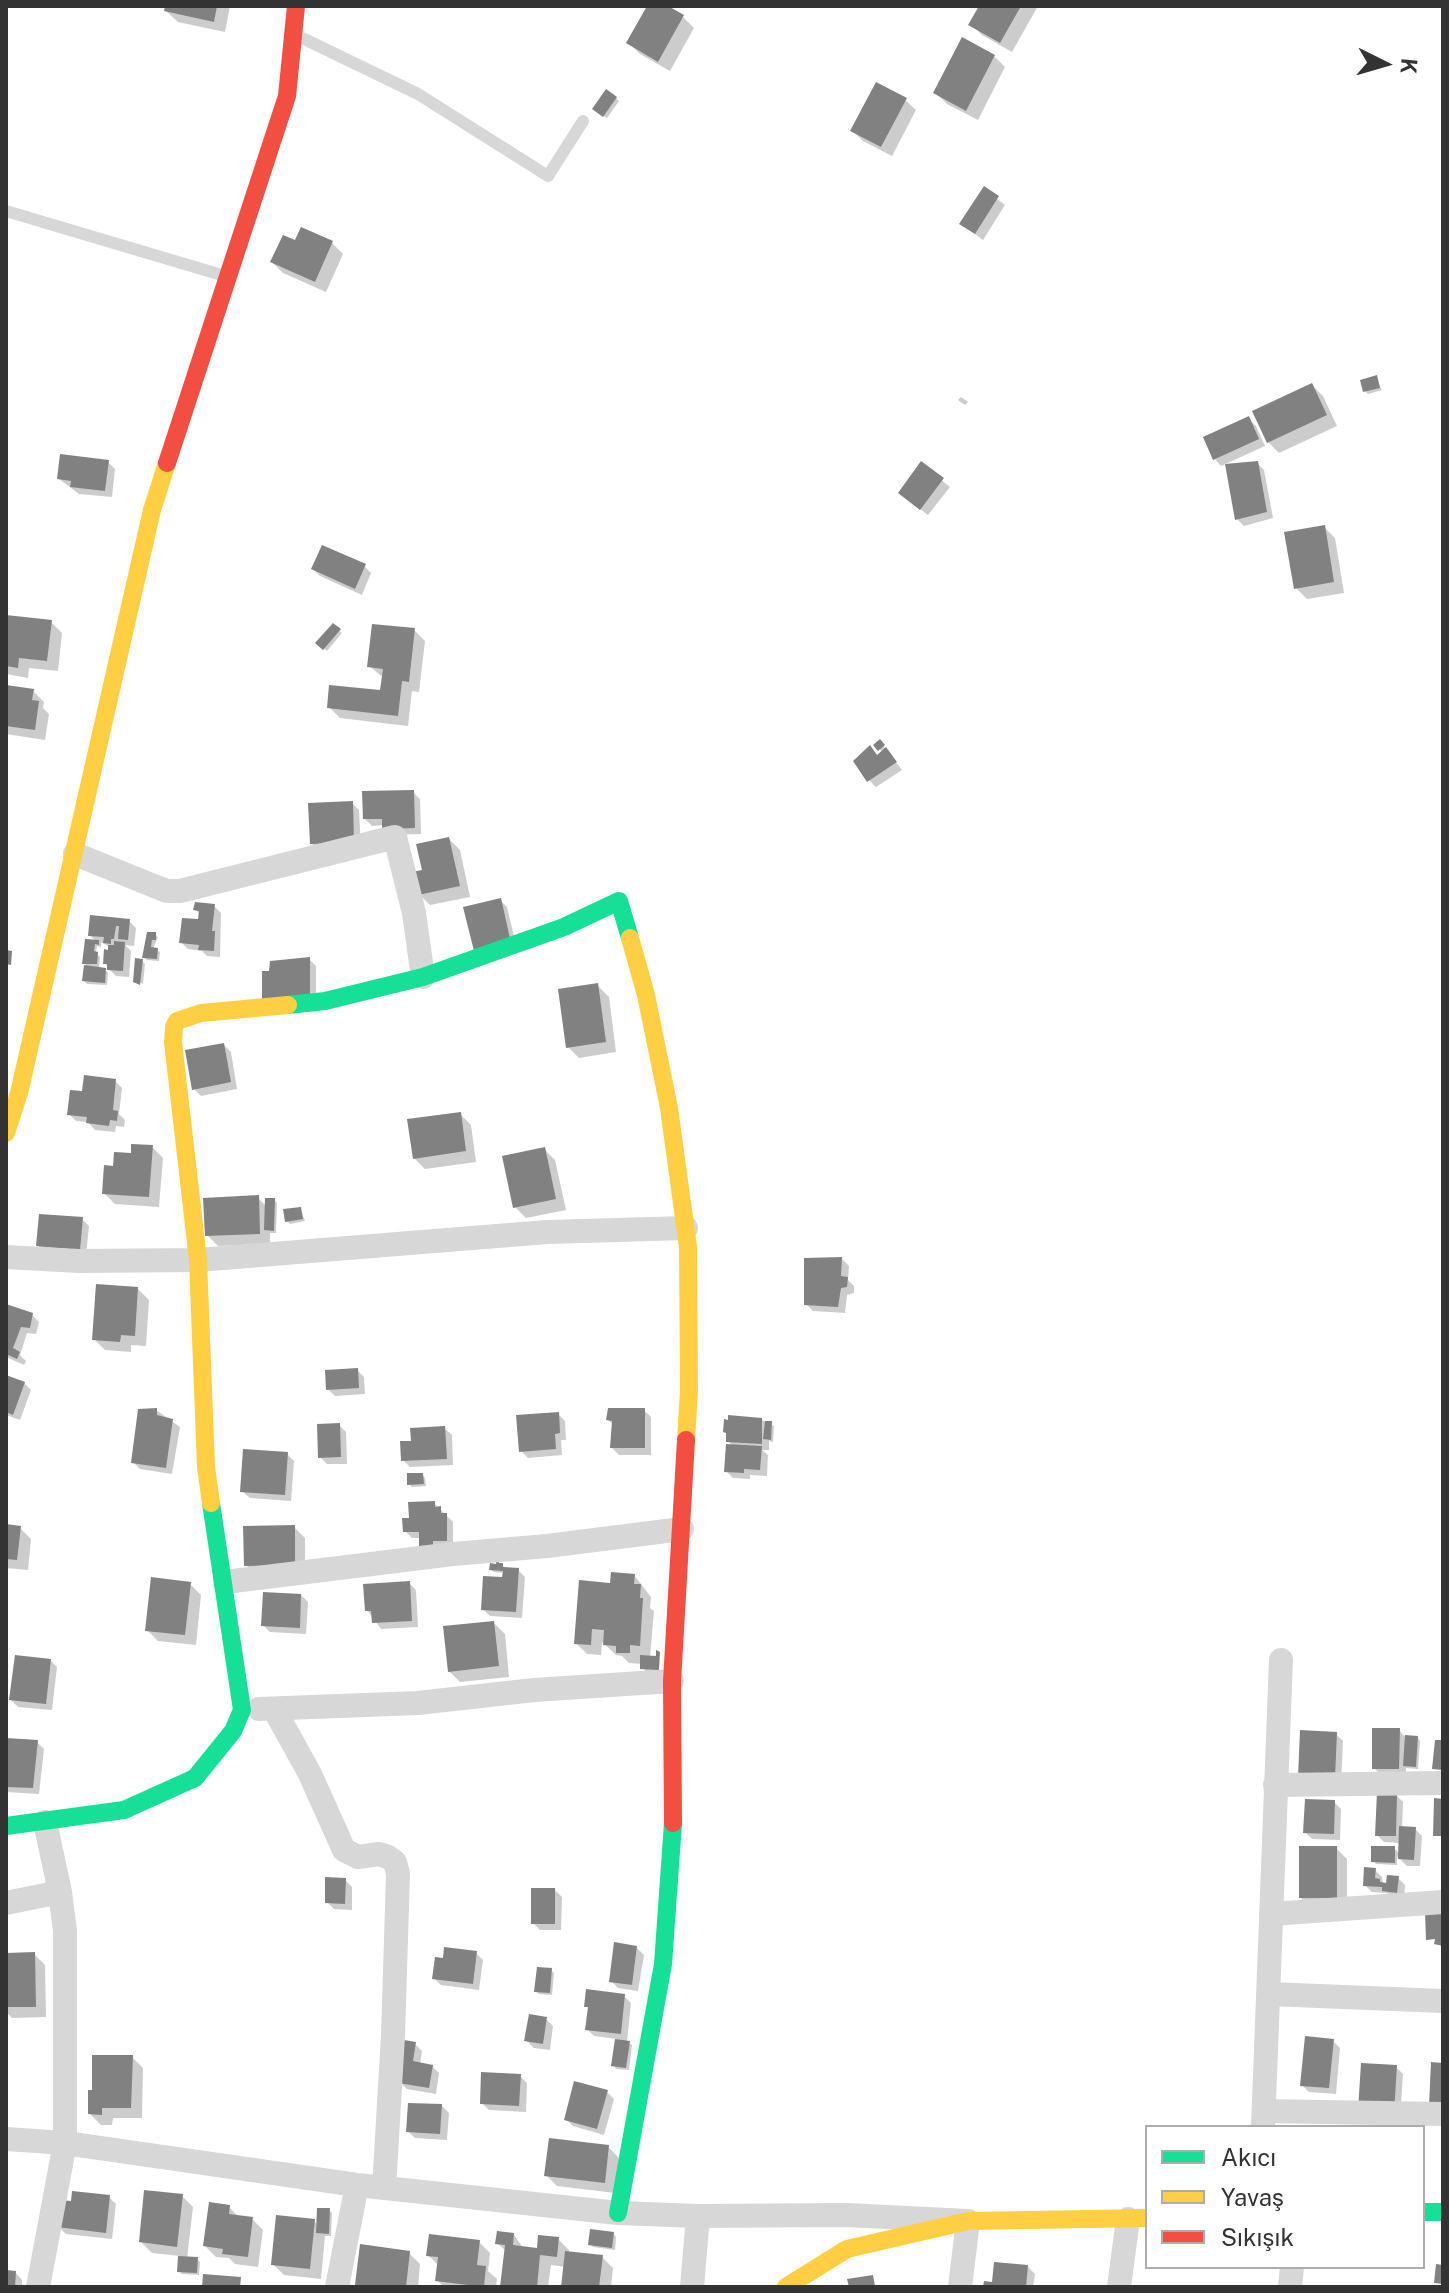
<!DOCTYPE html>
<html>
<head>
<meta charset="utf-8">
<style>
  body { margin:0 }
  #map { position:relative; width:1449px; height:2293px; overflow:hidden; background:#fff; font-family:"Public Sans",sans-serif }
  canvas { display:block }
  .frame { position:absolute; inset:0; border:8px solid #333; pointer-events:none }
  .legend { position:absolute; left:1145px; top:2125px; width:280px; height:144px; box-sizing:border-box; background:#fff; border:2px solid #adadad; margin:0; padding:10px 14px; list-style:none; font-size:24px; color:#333 }
  .legend li { display:flex; align-items:center; gap:16px; height:40px }
  .legend b { width:40px; border:2px solid #adadad }
  .north { position:absolute; left:1345px; top:24px; width:80px; height:80px; -webkit-text-stroke:6px #fff; paint-order:stroke; rotate:95deg; font-size:22px; font-weight:700; line-height:32px; text-align:center; color:#333 }
  .north::after { content:''; display:block; margin:auto; width:28px; height:36px; background:#333; clip-path:polygon(50% 0,100% 100%,50% 72%,0 100%) }
</style>
</head>
<body>
<div id="map">
<canvas width="1449" height="2293"></canvas>
<div class="frame"></div>
<ul class="legend">
<li><b style="height:10px;background:#16e098"></b>Akıcı</li>
<li><b style="height:10px;background:#ffcf43"></b>Yavaş</li>
<li><b style="height:10px;background:#f24e42"></b>Sıkışık</li>
</ul>
<div class="north">K</div>
</div>
<script>
const ctx = document.querySelector('canvas').getContext('2d');
ctx.lineJoin = 'round';
function paint(path, color) { ctx.fillStyle = color; ctx.fill(path, 'evenodd'); }
const toPath = rows => new Path2D(rows.map(r => 'M' + r).join(''));
function stroke(path, color, width, dash) { ctx.strokeStyle = color; ctx.lineWidth = width; ctx.lineCap = dash ? 'butt' : 'round'; ctx.setLineDash(dash || []); ctx.stroke(path); }
const shadow = toPath([
  [167,6,230,6,225,32,178,22,166,11],
  [650,6,664,6,683,17,694,28,670,71,640,54,629,43],
  [981,6,1038,6,1012,52,982,35,971,24],
  [994,56,1005,67,978,120,947,104,936,93],
  [616,98,619,101,607,118,597,112],
  [905,100,916,110,892,156,863,141,852,130],
  [984,189,1005,205,983,240,962,224],
  [296,243,332,243,343,254,326,292,283,273,272,262],
  [1376,378,1382,390,1368,394,1365,391],
  [1312,385,1323,396,1337,426,1279,453,1268,442],
  [961,397,968,402,965,405,958,400],
  [1249,419,1256,426,1265,446,1221,466,1215,459],
  [108,462,115,469,112,497,79,494,59,479],
  [1257,463,1264,470,1273,518,1244,526,1237,519],
  [921,464,950,487,928,515,907,499],
  [1324,527,1335,538,1344,593,1307,599,1296,588],
  [364,566,371,573,362,595,320,576,313,569],
  [6,617,51,622,62,633,58,671,29,668,28,678,6,674],
  [333,625,342,633,327,651,318,643],
  [414,630,425,641,419,692,412,691,408,726,340,718,329,707,382,693,384,678,369,666],
  [6,687,33,691,44,702,43,708,49,714,45,740,6,734],
  [880,742,902,770,876,787,869,780,878,757,883,753,876,745],
  [413,792,420,799,421,834,391,835,384,825,372,826,365,819],
  [352,803,359,810,361,849,319,851,312,844],
  [449,839,460,850,470,897,430,905,419,894,424,872],
  [500,900,507,907,517,949,483,957],
  [214,906,221,913,220,957,207,956,202,951,188,949,181,942,200,921,200,914,196,910],
  [129,921,136,928,134,946,125,945,131,951,129,977,116,976,109,969,105,963,110,947,101,942,101,947,97,946,96,953,100,957,99,969,108,972,107,985,87,984,84,981,86,965,84,963,87,941,96,942,90,935],
  [148,934,155,934,158,937,153,949,160,952,159,961,147,960,145,957],
  [309,959,316,966,316,1003,271,1007],
  [142,961,145,964,143,984,135,980],
  [598,986,609,997,616,1052,579,1058,568,1047],
  [224,1045,231,1052,237,1089,201,1096,194,1089],
  [115,1081,122,1088,119,1114,125,1120,124,1127,116,1126,115,1132,95,1130,88,1122,76,1121,69,1114,84,1093],
  [460,1114,471,1125,476,1162,425,1169,414,1158],
  [152,1147,163,1158,159,1207,115,1204,104,1193,115,1168,132,1155],
  [544,1149,555,1160,566,1210,526,1218,515,1207],
  [258,1198,266,1206,275,1200,277,1203,276,1233,270,1233,270,1244,218,1246,207,1235],
  [300,1209,305,1221,290,1224,287,1221],
  [82,1219,89,1226,86,1256,45,1253,38,1246],
  [842,1259,849,1266,848,1280,854,1286,854,1293,847,1295,845,1313,813,1311,806,1304],
  [138,1289,149,1300,146,1346,131,1345,131,1352,105,1350,94,1339],
  [6,1306,32,1315,39,1322,36,1334,27,1333,20,1355,26,1361,24,1365,6,1357],
  [357,1370,364,1377,365,1394,335,1396,328,1389],
  [6,1377,24,1383,31,1390,20,1420,6,1415],
  [156,1410,180,1427,172,1474,140,1469,133,1462],
  [644,1410,651,1417,651,1455,619,1455,612,1448,614,1425,608,1420],
  [558,1414,565,1421,566,1440,561,1440,562,1455,528,1458,521,1451],
  [762,1420,774,1426,773,1442,769,1441,769,1450,762,1450,768,1455,767,1476,750,1475,750,1479,733,1478,726,1471,733,1446,728,1441],
  [339,1425,346,1432,347,1464,327,1464,320,1457],
  [444,1428,452,1435,453,1465,410,1467,403,1460,413,1443],
  [287,1454,294,1461,291,1501,250,1498,242,1491],
  [422,1475,425,1478,426,1486,412,1487,409,1484],
  [434,1503,453,1522,453,1547,440,1556,421,1538,412,1538,405,1531],
  [6,1526,20,1528,31,1539,28,1570,6,1568],
  [294,1527,305,1538,305,1575,257,1576,246,1565],
  [502,1565,506,1569,518,1570,525,1577,522,1618,490,1616,483,1609,504,1579,505,1573,494,1572,491,1570],
  [634,1575,651,1597,650,1608,654,1611,650,1657,661,1672,645,1671,642,1664,629,1663,622,1656,616,1655,602,1642,601,1655,587,1654,576,1643],
  [409,1583,416,1590,418,1627,381,1629,367,1610],
  [190,1584,201,1595,196,1645,158,1641,147,1630],
  [301,1595,308,1602,306,1634,270,1632,263,1625],
  [494,1623,505,1634,509,1677,460,1682,449,1671],
  [50,1660,57,1667,52,1710,18,1707,11,1700],
  [1399,1730,1406,1738,1418,1738,1420,1741,1418,1769,1406,1768,1406,1775,1381,1775,1374,1768],
  [1302,1732,1336,1734,1343,1741,1341,1784],
  [6,1740,37,1742,44,1749,39,1794,6,1792],
  [1396,1795,1403,1802,1402,1829,1415,1829,1422,1836,1420,1866,1407,1866,1397,1856,1397,1865,1376,1864,1373,1861,1394,1848,1400,1854,1400,1843,1384,1842,1377,1835],
  [1334,1802,1341,1809,1340,1840,1312,1839,1305,1832],
  [1336,1848,1347,1859,1347,1909,1312,1909,1301,1898],
  [1375,1870,1382,1877,1383,1884,1398,1878,1405,1885,1404,1899,1391,1897,1387,1893,1372,1892,1365,1885],
  [345,1880,352,1887,352,1910,334,1909,327,1902],
  [555,1890,562,1897,561,1930,540,1930,533,1923],
  [637,1948,644,1955,638,1991,618,1988,611,1981],
  [476,1953,483,1960,479,1990,441,1985,434,1978,445,1960],
  [34,1954,45,1965,46,2017,12,2018,6,2012,6,1955],
  [551,1970,554,1973,552,1995,539,1994,536,1991],
  [624,1996,631,2003,627,2042,632,2045,629,2070,616,2069,614,2066,617,2039,594,2036,587,2029,590,2010,586,2006],
  [546,2019,553,2026,550,2050,534,2048,527,2041],
  [1333,2041,1340,2048,1336,2094,1309,2092,1302,2085],
  [415,2044,422,2051,420,2065,432,2066,439,2073,436,2094,407,2089,400,2082],
  [132,2057,143,2068,142,2118,113,2118,112,2125,101,2125,90,2114],
  [1396,2067,1403,2074,1400,2119,1367,2117],
  [520,2076,527,2083,526,2112,489,2110,482,2103],
  [607,2092,614,2099,604,2135,573,2126,566,2119],
  [442,2106,449,2113,447,2140,415,2138,408,2131],
  [608,2147,619,2158,615,2193,557,2186,546,2175],
  [182,2196,193,2207,187,2259,197,2259,200,2262,199,2275,182,2274,179,2271,180,2256,152,2253,141,2242],
  [109,2197,116,2204,112,2239,66,2234,59,2227],
  [229,2207,240,2218,252,2219,263,2230,258,2267,235,2264,229,2258,216,2257,205,2246],
  [329,2210,332,2213,331,2236,325,2236,321,2279,284,2275,273,2264,314,2221,318,2225],
  [614,2234,616,2237,615,2250,593,2247,590,2244],
  [514,2235,524,2249,539,2251,558,2239,569,2250,569,2253,602,2257,613,2268,611,2287,563,2287,566,2267,551,2265,548,2287,502,2287,506,2251,497,2243],
  [479,2242,490,2253,488,2271,497,2279,496,2287,444,2287,437,2280,439,2266,428,2255],
  [409,2253,420,2264,418,2287,360,2287,357,2284],
  [1028,2267,1035,2274,1033,2287,985,2287],
  [6,2272,15,2272,22,2280,22,2287,6,2287]
]);
const building = toPath([
  [165,6,217,6,214,22,164,11],
  [647,6,668,6,684,15,658,62,626,43],
  [979,6,1021,6,1000,43,968,25],
  [962,37,995,55,966,111,933,93],
  [876,82,907,98,881,147,850,131],
  [606,89,617,97,603,117,592,109],
  [984,186,999,196,975,234,959,224],
  [301,227,333,241,315,282,270,262,283,235,295,240],
  [1377,375,1380,388,1363,392,1360,380],
  [1312,383,1327,415,1267,443,1252,411],
  [1249,416,1259,439,1213,460,1203,437],
  [60,454,109,460,105,491,70,487,71,481,57,479],
  [921,461,944,478,920,510,898,493],
  [1258,461,1267,512,1235,520,1225,464],
  [1325,525,1334,582,1294,589,1284,532],
  [322,545,366,564,355,589,311,569],
  [6,615,52,620,47,661,19,658,18,668,6,666],
  [333,623,341,629,323,650,315,643],
  [372,624,415,628,409,682,402,681,398,716,327,708,329,685,380,690,383,669,367,667],
  [6,685,34,689,32,700,39,701,35,730,6,726],
  [880,739,885,745,878,751,873,745],
  [870,745,877,755,886,747,897,762,867,782,853,761],
  [414,790,415,828,382,829,382,819,363,819,362,791],
  [353,801,354,843,310,844,308,803],
  [449,837,460,886,418,895,412,872,422,870,416,844],
  [501,898,511,943,474,951,463,907],
  [195,902,215,904,212,931,215,931,214,951,198,950,199,945,179,943,182,918,198,919,199,911,193,910],
  [90,915,130,919,128,940,118,939,119,926,116,926,114,939,111,939,111,944,103,943,104,937,88,936],
  [147,932,156,932,156,940,152,940,151,947,158,948,157,959,142,958],
  [85,939,99,940,99,945,95,944,94,951,98,952,97,964,82,964],
  [114,941,125,942,123,971,107,970,107,964,103,964,104,949,108,950,108,945,114,945],
  [6,950,12,951,11,965,6,964],
  [310,957,310,996,262,1000,262,971,269,971,270,961],
  [135,958,143,959,140,985,133,982],
  [84,965,106,968,105,983,82,981],
  [598,983,606,1042,566,1048,558,989],
  [224,1043,231,1082,192,1090,185,1050],
  [84,1075,116,1079,113,1110,118,1111,117,1121,110,1120,109,1126,86,1123,87,1117,67,1115,70,1090,82,1091],
  [461,1112,466,1151,413,1159,407,1119],
  [131,1144,153,1145,149,1197,102,1194,104,1165,113,1166,114,1152,131,1153],
  [545,1147,556,1199,513,1208,502,1156],
  [259,1195,260,1234,205,1236,203,1198],
  [265,1198,275,1198,274,1231,264,1230],
  [301,1207,303,1219,285,1222,283,1209],
  [39,1214,83,1217,80,1250,36,1246],
  [842,1257,841,1276,848,1277,847,1287,841,1288,838,1307,804,1305,804,1258],
  [96,1284,138,1287,135,1336,121,1335,120,1342,92,1340],
  [6,1304,33,1313,30,1328,21,1327,13,1348,20,1352,17,1359,6,1354],
  [358,1368,359,1388,326,1390,325,1370],
  [6,1375,25,1382,13,1415,6,1412],
  [157,1408,157,1415,173,1419,166,1468,131,1463,138,1409],
  [608,1408,645,1408,645,1448,610,1448,612,1421,606,1420],
  [559,1412,560,1433,555,1434,556,1449,519,1452,516,1415],
  [728,1415,762,1418,762,1444,726,1442,726,1433,723,1432,724,1419,728,1420],
  [765,1421,772,1421,771,1440,763,1439],
  [340,1423,341,1457,318,1458,317,1424],
  [445,1426,447,1459,401,1461,400,1441,411,1441,410,1428],
  [726,1444,762,1446,760,1470,744,1469,744,1473,724,1472],
  [243,1449,288,1452,285,1495,240,1492],
  [407,1473,423,1473,424,1484,407,1485],
  [435,1501,435,1507,441,1506,441,1513,447,1513,447,1541,433,1541,433,1549,419,1550,419,1532,403,1532,402,1518,409,1518,408,1502],
  [6,1524,21,1526,17,1560,6,1559],
  [295,1525,295,1565,244,1566,243,1526],
  [496,1557,500,1557,499,1563,503,1563,503,1567,519,1568,516,1612,481,1610,483,1576,502,1577,503,1571,489,1570,490,1563,496,1564],
  [611,1572,635,1574,634,1584,641,1584,640,1598,643,1598,640,1646,630,1645,630,1653,616,1653,616,1646,603,1645,604,1630,592,1629,591,1645,574,1644,579,1580,610,1583],
  [151,1577,191,1582,185,1635,145,1631],
  [410,1581,412,1621,372,1623,371,1611,365,1611,363,1584],
  [263,1592,301,1594,300,1628,261,1626],
  [494,1621,499,1666,448,1672,443,1626],
  [656,1650,660,1652,659,1670,640,1669,640,1655,656,1656],
  [15,1655,51,1659,46,1704,9,1700],
  [1372,1728,1400,1728,1399,1769,1372,1769],
  [1300,1730,1337,1732,1335,1778,1298,1777],
  [1405,1735,1418,1736,1416,1767,1403,1766],
  [6,1738,38,1740,33,1788,6,1787],
  [1435,1740,1443,1740,1443,1770,1432,1769],
  [1377,1792,1397,1793,1396,1836,1375,1836],
  [1434,1798,1443,1799,1443,1836,1433,1836],
  [1305,1799,1335,1800,1334,1834,1303,1833],
  [1399,1826,1416,1827,1414,1860,1398,1859],
  [1299,1846,1337,1846,1337,1898,1299,1898],
  [1371,1846,1395,1846,1395,1863,1371,1862],
  [1364,1867,1376,1868,1375,1878,1380,1879,1380,1882,1386,1883,1387,1875,1399,1876,1397,1893,1382,1891,1382,1887,1363,1886],
  [325,1877,346,1878,345,1904,325,1903],
  [531,1888,555,1888,555,1924,531,1924],
  [1425,1912,1443,1912,1443,1946,1434,1944,1435,1939,1426,1940],
  [614,1942,637,1946,632,1985,609,1982],
  [444,1947,477,1951,473,1984,432,1979,435,1957,443,1958],
  [35,1952,36,2007,6,2007,6,1953],
  [537,1967,552,1968,550,1993,534,1992],
  [586,1989,625,1994,621,2034,585,2030,588,2007,584,2007],
  [529,2014,547,2017,543,2044,524,2041],
  [1305,2036,1334,2039,1329,2088,1300,2086],
  [615,2039,630,2041,626,2068,611,2066],
  [404,2040,416,2042,413,2061,433,2065,429,2088,398,2083],
  [92,2055,133,2055,131,2108,102,2108,102,2115,88,2114,88,2090,92,2090],
  [1431,2062,1443,2063,1443,2107,1429,2106],
  [1361,2063,1397,2065,1394,2113,1358,2111],
  [481,2072,521,2074,519,2106,480,2104],
  [574,2081,608,2090,597,2129,564,2120],
  [408,2103,442,2104,440,2134,406,2132],
  [549,2138,609,2145,605,2183,544,2176],
  [144,2190,183,2194,177,2247,139,2242],
  [72,2191,110,2195,106,2233,57,2227,60,2200,71,2201],
  [209,2202,230,2205,229,2214,253,2217,248,2257,222,2254,223,2249,203,2246],
  [317,2208,330,2208,329,2234,316,2233],
  [276,2215,315,2219,310,2269,271,2265],
  [590,2229,614,2232,612,2248,588,2245],
  [497,2231,514,2233,513,2245,537,2248,538,2235,559,2237,557,2257,540,2255,537,2287,500,2287,505,2245,495,2244],
  [429,2234,480,2240,477,2265,486,2266,484,2287,435,2281,438,2257,426,2256],
  [360,2244,410,2251,406,2287,355,2285],
  [565,2251,603,2255,599,2287,561,2287],
  [178,2256,198,2257,197,2273,177,2272],
  [994,2262,1028,2265,1026,2287,983,2287,984,2281,992,2282],
  [1436,2264,1443,2265,1443,2284,1434,2283],
  [6,2270,16,2271,15,2287,6,2287],
  [203,2274,241,2277,240,2287,202,2287],
  [873,2275,875,2286,849,2287,847,2279]
]);
const lane = toPath([
  [296,35,418,94,548,176,583,121],
  [6,211,225,276]
]);
const street = toPath([
  [75,854,154,886,167,891,180,891,395,837,414,913,423,977],
  [6,1257,79,1261,198,1260,547,1232,686,1228],
  [225,1582,453,1554,547,1546,682,1529],
  [259,1709,418,1703,534,1690,672,1681],
  [274,1709,310,1774,344,1850,358,1857,379,1854,388,1857,395,1862,398,1874,393,2036,384,2188],
  [1275,1785,1443,1783],
  [45,1822,60,1892],
  [6,1903,60,1892,65,1931,65,2143,38,2287],
  [1271,1914,1443,1902],
  [1269,1994,1443,2001],
  [1264,2111,1443,2114],
  [1263,2127,1281,1660],
  [6,2139,65,2143,357,2185,618,2213,698,2216,846,2215,968,2221,960,2287],
  [337,2287,357,2185],
  [692,2287,698,2216],
  [1119,2287,1128,2219],
  [1290,2287,1292,2267]
]);
const fast = toPath([
  [288,1005,325,1001,423,977,564,927,619,901,630,938],
  [6,1826,124,1810,195,1778,233,1731,242,1710,211,1503],
  [1423,2212,1443,2212],
  [618,2213,663,1964,673,1823]
]);
const slow = toPath([
  [630,938,646,995,669,1108,688,1247,689,1390,686,1440],
  [6,1133,19,1093,152,510,167,463],
  [211,1503,206,1467,198,1260,173,1042,174,1027,177,1021,201,1013,288,1005],
  [786,2287,847,2249,968,2221,1147,2218]
]);
const jam = toPath([
  [167,463,287,96,296,6],
  [673,1823,672,1681,686,1440]
]);
paint(shadow, '#0003');
paint(building, '#818181');
stroke(lane, '#d7d7d7', 12);
stroke(street, '#d7d7d7', 24);
stroke(fast, '#16e098', 18);
stroke(slow, '#ffcf43', 18);
stroke(jam, '#f24e42', 18);
</script>
</body>
</html>
